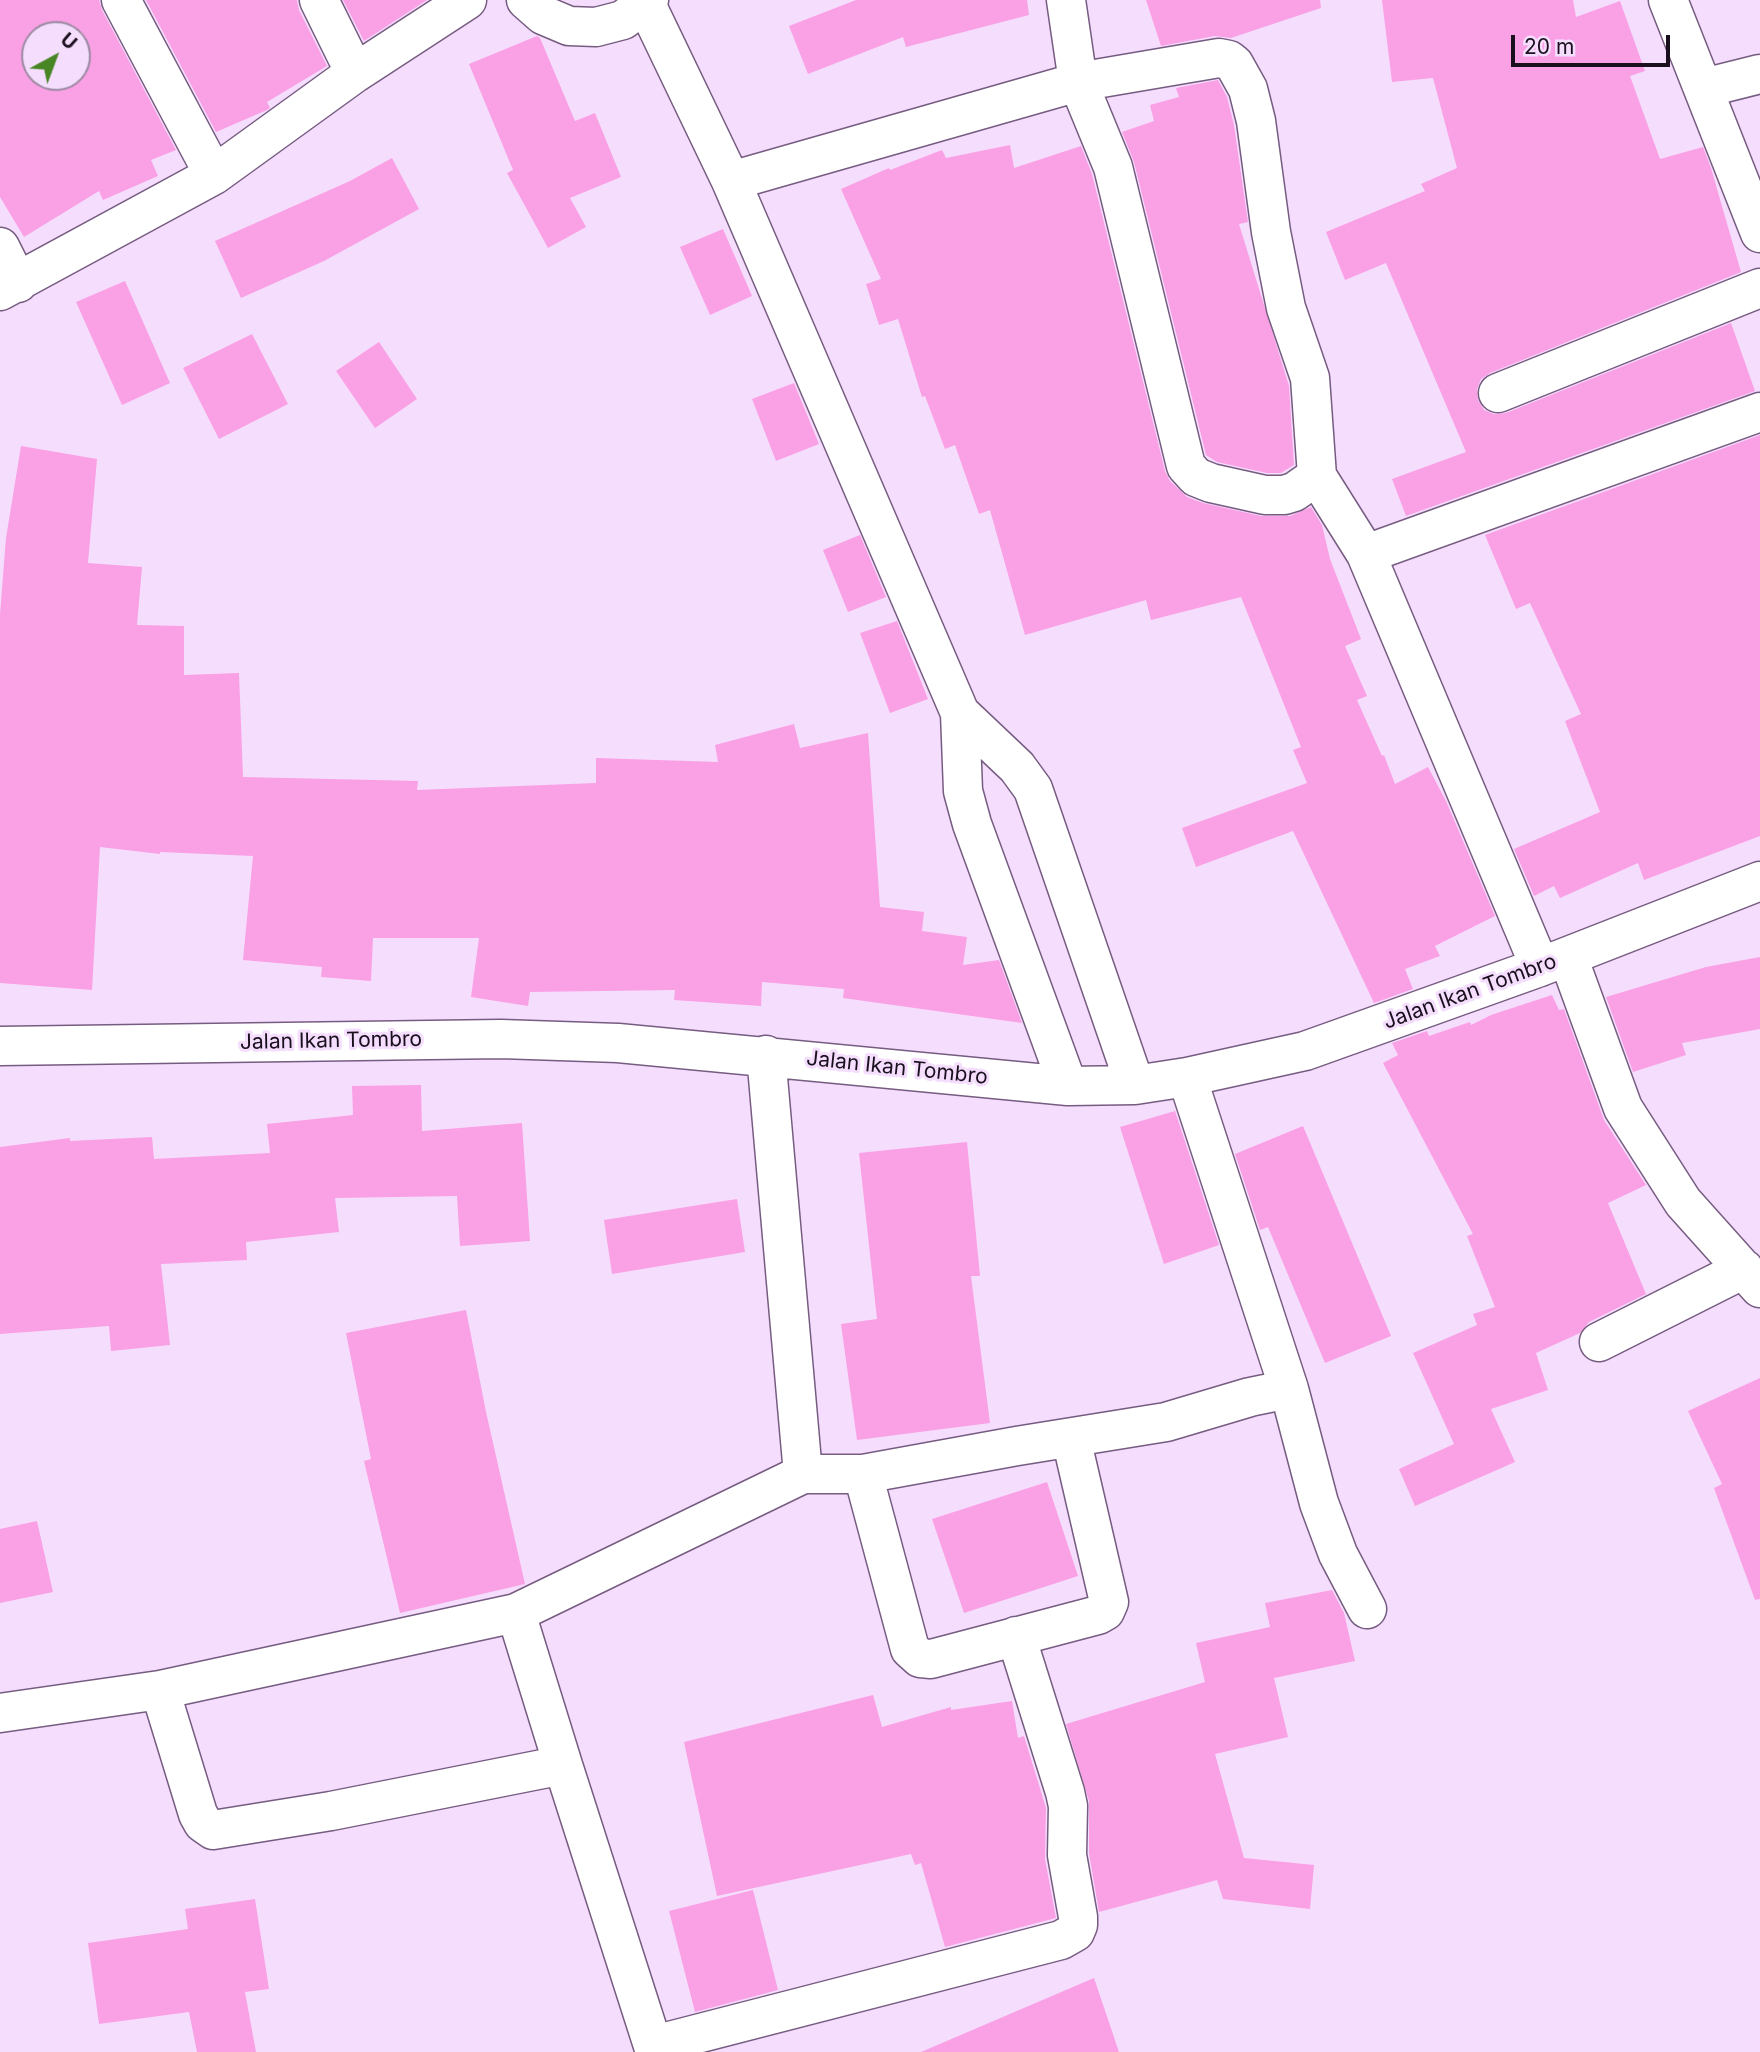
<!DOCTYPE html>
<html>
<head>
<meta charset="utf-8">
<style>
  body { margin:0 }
  #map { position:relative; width:1760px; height:2052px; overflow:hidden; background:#f5ddfe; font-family:Inter,sans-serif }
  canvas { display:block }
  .north { position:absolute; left:21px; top:21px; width:70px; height:70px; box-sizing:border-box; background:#f5ddfe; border:2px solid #9d8ba4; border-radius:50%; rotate:41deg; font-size:19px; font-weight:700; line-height:28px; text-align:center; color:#190f1d }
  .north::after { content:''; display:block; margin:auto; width:24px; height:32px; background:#488625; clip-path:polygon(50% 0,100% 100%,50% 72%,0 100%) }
  .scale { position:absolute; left:1511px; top:35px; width:159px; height:32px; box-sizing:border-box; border:4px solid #190f1d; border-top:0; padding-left:9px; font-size:21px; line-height:24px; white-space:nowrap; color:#190f1d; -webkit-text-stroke:5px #f5ddfe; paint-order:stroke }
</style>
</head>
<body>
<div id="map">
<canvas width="1760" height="2052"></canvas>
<div class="north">U</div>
<div class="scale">20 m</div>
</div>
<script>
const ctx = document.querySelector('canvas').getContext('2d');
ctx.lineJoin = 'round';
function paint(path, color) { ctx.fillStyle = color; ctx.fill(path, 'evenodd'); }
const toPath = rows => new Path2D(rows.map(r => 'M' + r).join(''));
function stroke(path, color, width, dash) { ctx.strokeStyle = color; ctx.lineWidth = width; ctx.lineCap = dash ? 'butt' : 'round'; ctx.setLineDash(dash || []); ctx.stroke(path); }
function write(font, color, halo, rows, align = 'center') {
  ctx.font = font + ' Inter,sans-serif'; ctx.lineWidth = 6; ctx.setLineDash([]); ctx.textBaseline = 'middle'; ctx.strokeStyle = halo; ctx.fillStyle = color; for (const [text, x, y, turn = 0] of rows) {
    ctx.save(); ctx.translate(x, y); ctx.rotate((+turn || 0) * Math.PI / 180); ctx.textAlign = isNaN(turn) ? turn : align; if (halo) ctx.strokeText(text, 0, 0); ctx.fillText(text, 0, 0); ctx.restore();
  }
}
const building = toPath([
  [0,0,99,0,102,10,176,150,151,160,158,176,103,200,99,191,24,237,0,197],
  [35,35,77,35,77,77,35,77],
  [146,0,297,0,299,10,327,66,267,102,270,108,267,110,216,132],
  [343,0,427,0,364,41],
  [856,0,1027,0,1029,15,906,47,903,37,808,74,789,26],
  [1146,0,1320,0,1321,8,1231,38,1215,36,1161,46],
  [1382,0,1573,0,1576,17,1620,1,1645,71,1630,76,1660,159,1703,147,1711,168,1741,272,1490,373,1481,379,1477,389,1478,400,1484,410,1494,414,1506,413,1731,323,1755,391,1406,516,1392,479,1466,452,1386,263,1345,280,1326,232,1425,191,1421,184,1457,168,1433,78,1392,82],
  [537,36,540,38,575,121,595,113,621,177,570,198,586,227,548,248,507,173,513,170,469,64],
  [1218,80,1227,97,1234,125,1248,222,1239,224,1289,386,1294,465,1281,473,1267,473,1217,462,1206,455,1134,162,1122,132,1154,121,1150,105,1179,97,1176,88],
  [1010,145,1014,168,1081,146,1092,174,1165,471,1170,481,1187,497,1203,503,1261,516,1290,516,1311,507,1322,525,1330,559,1361,639,1345,646,1367,696,1357,700,1382,756,1384,755,1395,784,1428,767,1446,801,1495,916,1435,946,1440,956,1405,969,1413,989,1374,1003,1293,831,1196,867,1182,828,1307,783,1293,750,1301,747,1241,597,1151,620,1146,600,1025,635,990,510,979,514,955,445,945,449,925,396,922,397,898,319,879,325,866,284,881,279,841,189,889,168,890,170,942,150,946,158],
  [392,158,419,209,324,261,241,298,215,241,350,181],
  [723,229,752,296,710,315,680,247],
  [125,281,170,383,122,405,76,302],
  [252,334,288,404,219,439,183,368],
  [379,342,417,399,375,428,336,371],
  [794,383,819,444,776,461,752,399],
  [1760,435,1760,836,1644,880,1638,863,1560,898,1554,886,1534,896,1514,849,1600,812,1565,721,1581,714,1530,603,1516,609,1485,535],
  [21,446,97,459,88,563,142,567,137,625,184,626,184,675,239,673,243,777,418,781,417,790,596,783,596,758,718,762,715,745,794,724,800,748,868,733,880,907,924,912,922,931,967,937,963,965,999,960,1022,1023,843,998,844,989,762,982,761,1006,674,1000,675,990,530,992,528,1006,471,997,479,938,373,938,371,981,321,977,322,967,243,960,253,856,160,852,160,854,100,847,92,990,0,983,0,614,6,538],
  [860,535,886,597,848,612,823,550],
  [897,621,928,699,890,713,860,633],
  [1760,957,1760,1029,1682,1043,1686,1055,1633,1072,1606,997,1706,967],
  [1552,995,1559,1010,1564,1009,1604,1120,1646,1185,1608,1203,1646,1294,1589,1322,1580,1333,1536,1353,1548,1390,1491,1409,1515,1462,1415,1506,1399,1469,1454,1444,1413,1353,1477,1325,1473,1314,1495,1307,1467,1236,1473,1234,1383,1063,1398,1055,1392,1043,1427,1031,1429,1036,1470,1022,1471,1025,1491,1015],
  [421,1085,422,1131,522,1123,530,1241,460,1246,457,1196,335,1198,339,1232,246,1242,247,1260,161,1264,170,1345,111,1351,109,1326,0,1334,0,1147,70,1138,70,1141,152,1137,154,1159,270,1153,267,1124,353,1115,352,1086],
  [1175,1111,1219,1245,1164,1264,1120,1127],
  [1303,1126,1391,1336,1325,1363,1268,1227,1260,1230,1235,1154],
  [967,1142,980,1276,971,1276,990,1423,857,1440,841,1324,877,1319,859,1153],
  [737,1199,745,1252,612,1274,604,1220],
  [466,1310,486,1412,525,1584,400,1613,364,1461,371,1459,346,1333],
  [1760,1378,1760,1599,1755,1600,1714,1488,1722,1484,1688,1411],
  [1047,1482,1078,1576,964,1613,932,1519],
  [37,1521,53,1592,0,1603,0,1529],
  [1332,1590,1344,1613,1355,1661,1274,1678,1288,1737,1215,1754,1244,1858,1314,1865,1310,1909,1223,1899,1217,1880,1099,1912,1089,1853,1089,1801,1066,1724,1205,1682,1196,1643,1270,1627,1265,1603],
  [873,1695,882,1727,951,1707,951,1710,1012,1701,1018,1738,1024,1736,1046,1808,1045,1859,1056,1918,945,1947,921,1863,915,1865,911,1854,717,1896,684,1742],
  [753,1890,778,1990,695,2012,669,1911],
  [255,1899,269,1989,245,1992,256,2052,197,2052,189,2012,99,2024,88,1943,188,1929,185,1909],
  [1094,1978,1119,2052,921,2052]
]);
const minor = toPath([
  [121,0,214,175],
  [319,0,355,73],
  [526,0,543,15,569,26,596,27,623,20,649,0],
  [1066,0,1078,82,1113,167,1186,466,1196,477,1211,483,1265,495,1284,495,1294,492,1317,476],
  [1668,0,1760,233],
  [646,4,731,181,960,713,963,791,972,824,1068,1086],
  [1704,88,1760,74],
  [731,181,1078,82,1219,58,1229,60,1234,64,1248,89,1256,121,1271,232,1286,308,1310,378,1317,476,1366,554,1540,967],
  [0,247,18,283],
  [0,291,214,175,355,73,467,0],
  [1498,393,1760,288],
  [1366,554,1760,412],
  [960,713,1017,767,1033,789,1135,1085],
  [1568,957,1623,1108,1683,1202,1760,1288],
  [0,1046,501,1039,618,1043,1068,1086,1135,1085,1187,1077,1305,1051,1540,967,1760,881],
  [766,1055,803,1474],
  [1599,1342,1744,1269],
  [1289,1389,1319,1503,1338,1554,1367,1609],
  [863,1474,910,1649,920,1658,931,1659,1098,1615,1105,1611,1109,1602,1071,1438],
  [516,1613,563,1765,655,2052],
  [160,1690,198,1814,203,1823,213,1830,331,1811,563,1765],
  [0,1713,160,1690,516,1613,803,1474,863,1474,1017,1446,1166,1422,1250,1397,1289,1389,1187,1077],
  [654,2045,1061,1940,1075,1932,1078,1925,1078,1917,1067,1855,1068,1806,1065,1792,1016,1636]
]);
const streetNames = [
  ["Jalan Ikan Tombro",1470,992,-20],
  ["Jalan Ikan Tombro",331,1041,-1],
  ["Jalan Ikan Tombro",897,1068,6]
];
paint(building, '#faa0e4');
stroke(minor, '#765c80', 41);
stroke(minor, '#fff', 38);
write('21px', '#190f1d', '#f5ddfe', streetNames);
</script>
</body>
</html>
